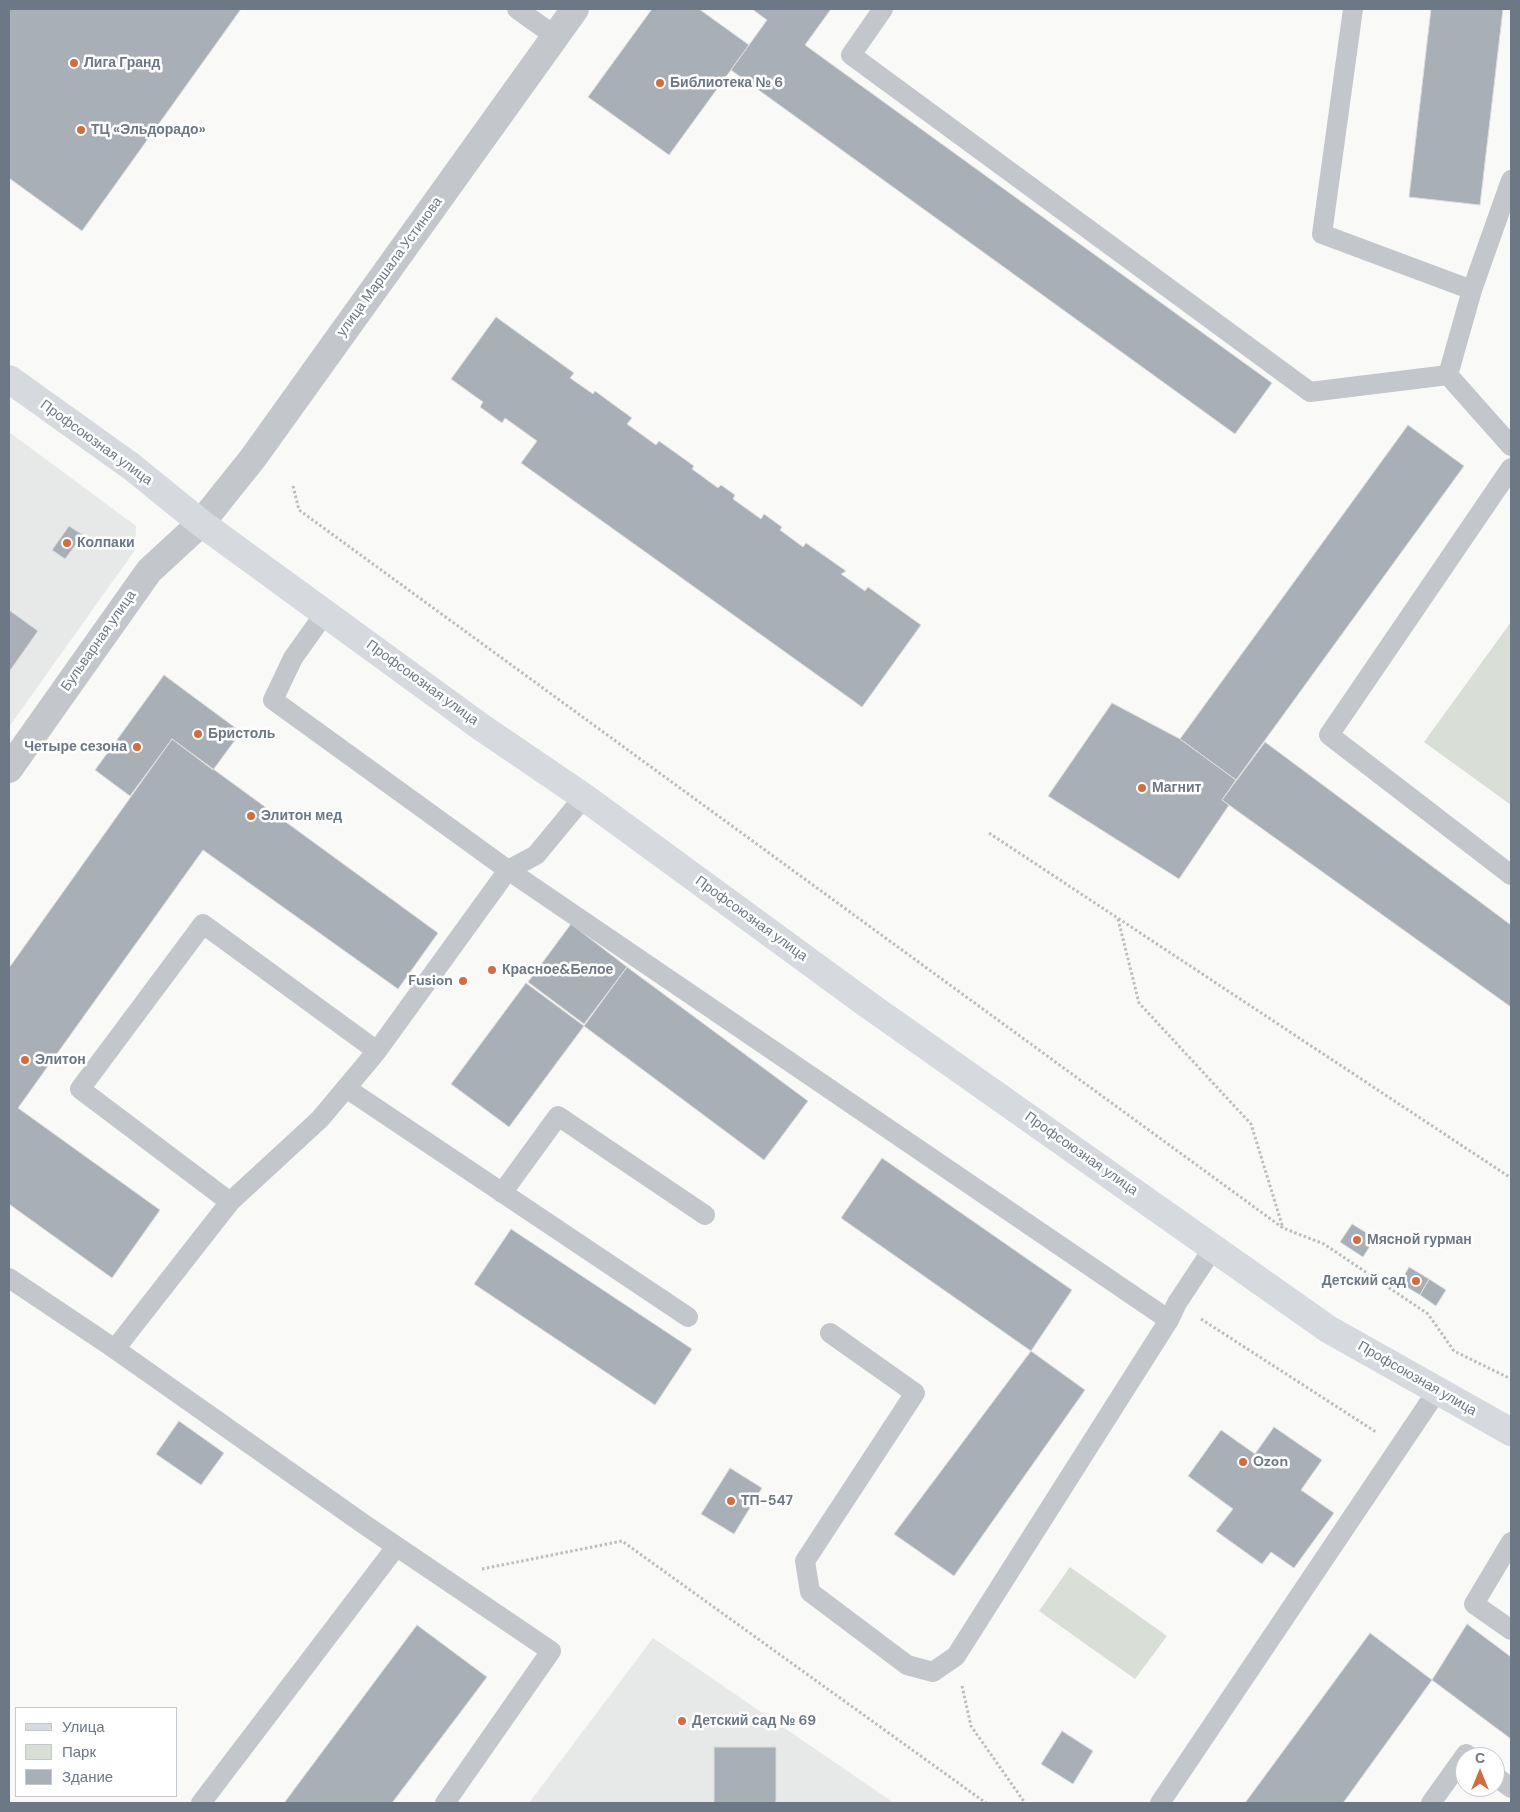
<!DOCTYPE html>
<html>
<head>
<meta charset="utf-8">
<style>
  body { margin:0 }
  #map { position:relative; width:1520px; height:1812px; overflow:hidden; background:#f9f9f8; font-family:"DM Sans",sans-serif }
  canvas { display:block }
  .frame { position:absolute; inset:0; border:10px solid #6c7885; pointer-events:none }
  .legend { position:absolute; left:15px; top:1707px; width:162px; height:90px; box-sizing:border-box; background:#fff; border:1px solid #c4c9ce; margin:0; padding:6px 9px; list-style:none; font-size:15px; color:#6c7885 }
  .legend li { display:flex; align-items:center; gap:10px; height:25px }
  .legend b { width:25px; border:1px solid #c4c9ce }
  .north { position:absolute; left:1455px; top:1747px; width:50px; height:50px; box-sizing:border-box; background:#fff; border:1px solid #c4c9ce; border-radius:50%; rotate:0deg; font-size:14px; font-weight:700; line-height:20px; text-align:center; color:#6c7885 }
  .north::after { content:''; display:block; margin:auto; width:18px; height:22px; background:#d16d40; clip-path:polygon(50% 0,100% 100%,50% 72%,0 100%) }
</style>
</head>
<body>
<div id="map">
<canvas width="1520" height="1812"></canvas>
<div class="frame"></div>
<ul class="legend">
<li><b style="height:6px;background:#d6d9dd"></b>Улица</li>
<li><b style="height:14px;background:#d9ded7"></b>Парк</li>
<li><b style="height:14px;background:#a9afb6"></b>Здание</li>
</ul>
<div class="north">С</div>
</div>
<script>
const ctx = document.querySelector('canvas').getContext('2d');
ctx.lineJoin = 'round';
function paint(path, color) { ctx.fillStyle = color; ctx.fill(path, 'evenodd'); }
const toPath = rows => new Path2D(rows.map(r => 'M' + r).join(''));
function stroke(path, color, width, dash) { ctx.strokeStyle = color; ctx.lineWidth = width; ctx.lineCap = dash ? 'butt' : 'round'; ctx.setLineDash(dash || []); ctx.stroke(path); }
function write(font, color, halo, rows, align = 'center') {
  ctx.font = font + ' "DM Sans",sans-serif'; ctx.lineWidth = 5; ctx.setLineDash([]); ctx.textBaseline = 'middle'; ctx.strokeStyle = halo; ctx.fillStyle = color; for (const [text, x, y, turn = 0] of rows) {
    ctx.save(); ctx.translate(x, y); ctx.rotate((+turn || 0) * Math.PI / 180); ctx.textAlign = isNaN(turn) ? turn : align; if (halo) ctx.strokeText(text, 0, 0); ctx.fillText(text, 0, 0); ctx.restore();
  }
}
const built = toPath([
  [9,432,136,526,135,550,9,727],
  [653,1638,894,1803,529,1803]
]);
const green = toPath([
  [1511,622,1511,805,1424,742],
  [1070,1567,1167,1636,1135,1679,1039,1611]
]);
const building = toPath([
  [9,9,241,9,82,231,9,178,9,9],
  [652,9,699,9,749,45,669,155,588,97,652,9],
  [752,9,831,9,805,45,1272,383,1235,434,731,70,767,20,752,9],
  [1431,9,1503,9,1480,205,1409,197,1431,9],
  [496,317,574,373,570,378,593,394,595,391,632,418,627,424,656,445,659,441,694,466,692,469,718,488,721,485,735,495,733,499,761,519,764,514,782,527,780,530,803,547,806,543,846,571,841,574,865,591,868,587,921,625,862,707,521,463,537,441,505,418,502,423,480,407,483,402,451,379,496,317],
  [1408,425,1464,466,1236,780,1180,739,1408,425],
  [69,526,83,535,65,559,52,550,69,526],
  [9,610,38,631,9,672,9,610],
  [164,675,241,732,213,770,172,739,130,796,95,770,164,675],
  [1112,703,1180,739,1236,780,1222,800,1229,805,1179,879,1048,796,1112,703],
  [172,739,438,933,398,989,203,850,18,1108,160,1210,112,1278,9,1204,9,968,172,739],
  [1265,742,1511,925,1511,1007,1222,800,1265,742],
  [571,924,627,967,584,1024,528,982,571,924],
  [627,967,808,1101,764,1160,584,1026,627,967],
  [526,983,584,1026,509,1127,451,1084,526,983],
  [882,1158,1072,1290,1031,1351,841,1218,882,1158],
  [1352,1224,1375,1238,1363,1257,1340,1242,1352,1224],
  [511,1229,692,1349,655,1405,474,1284,511,1229],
  [1409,1267,1429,1279,1420,1295,1400,1283,1409,1267],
  [1429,1279,1446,1290,1436,1306,1420,1295,1429,1279],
  [1031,1351,1085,1390,954,1576,894,1534,1031,1351],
  [179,1421,224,1453,201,1485,156,1454,179,1421],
  [1274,1427,1322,1460,1301,1490,1334,1513,1294,1568,1271,1552,1262,1564,1216,1531,1233,1509,1188,1476,1221,1430,1255,1454,1274,1427],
  [730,1468,762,1488,734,1534,701,1514,730,1468],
  [1467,1624,1511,1657,1511,1739,1432,1680,1467,1624],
  [417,1625,487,1677,392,1803,284,1803,417,1625],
  [1370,1633,1432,1680,1343,1803,1245,1803,1370,1633],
  [1062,1731,1093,1751,1073,1784,1041,1764,1062,1731],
  [714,1747,776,1747,776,1803,714,1803,714,1747]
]);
const path = toPath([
  [293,486,299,510,1283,1228,1324,1244,1428,1314,1454,1351,1511,1379],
  [989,833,1511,1178],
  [1118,919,1139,1003,1251,1124,1283,1228],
  [1201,1319,1376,1432],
  [482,1569,622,1541,986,1803],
  [962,1686,971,1726,1025,1803]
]);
const service = toPath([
  [517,9,555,36],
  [883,9,851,55,1310,392,1448,375,1472,290,1511,180],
  [1353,9,1322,234,1472,290],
  [1448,375,1511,446],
  [1511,468,1329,735,1511,875],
  [325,613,293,658,273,700,508,870,1169,1320],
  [346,1088,688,1317],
  [502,1193,558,1116,705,1215],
  [230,1202,320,1119,377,1051],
  [9,1278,115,1349,365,1525,551,1651,445,1803],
  [830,1333,915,1393,805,1561,810,1592,907,1665,933,1672,956,1656,1169,1320,1177,1303,1214,1247],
  [115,1349,230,1202,80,1089,203,924,377,1051,508,870,536,855,584,797],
  [1511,1542,1474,1604,1511,1630],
  [1495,1776,1511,1788],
  [201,1803,396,1547],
  [1160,1803,1437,1391],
  [1431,1803,1466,1754,1470,1757]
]);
const tertiary = toPath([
  [9,769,149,571,201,523,253,458,575,9]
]);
const secondary = toPath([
  [9,379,132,467,201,523,481,727,584,797,867,1004,1328,1329,1511,1432]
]);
const markers = [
  [74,63,5,"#d16d40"],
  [660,83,5,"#d16d40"],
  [81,130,5,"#d16d40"],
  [67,543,5,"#d16d40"],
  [198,734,5,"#d16d40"],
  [137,747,5,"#d16d40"],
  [1142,788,5,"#d16d40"],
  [251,816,5,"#d16d40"],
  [492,970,5,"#d16d40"],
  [463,981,5,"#d16d40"],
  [25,1060,5,"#d16d40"],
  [1357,1240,5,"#d16d40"],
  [1416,1281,5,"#d16d40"],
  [1243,1462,5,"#d16d40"],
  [731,1501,5,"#d16d40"],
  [682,1721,5,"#d16d40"]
];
const poiNames = [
  ["Лига Гранд",84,63],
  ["Библиотека № 6",670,83],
  ["ТЦ «Эльдорадо»",91,130],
  ["Колпаки",77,543],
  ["Бристоль",208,734],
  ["Четыре сезона",127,747,"right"],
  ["Магнит",1152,788],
  ["Элитон мед",261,816],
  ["Красное&Белое",502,970],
  ["Fusion",453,981,"right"],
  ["Элитон",35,1060],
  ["Мясной гурман",1367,1240],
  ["Детский сад",1406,1281,"right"],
  ["Ozon",1253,1462],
  ["ТП-547",741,1501],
  ["Детский сад № 69",692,1721]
];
const streetNames = [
  ["улица Маршала Устинова",390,267,-54],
  ["Профсоюзная улица",96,443,36],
  ["Бульварная улица",99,641,-55],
  ["Профсоюзная улица",422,683,36],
  ["Профсоюзная улица",751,919,36],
  ["Профсоюзная улица",1081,1154,35],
  ["Профсоюзная улица",1417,1379,30]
];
paint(built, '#e7e8e8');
paint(green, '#d9ded7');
paint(building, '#a9afb6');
stroke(building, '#dbdbda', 1);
stroke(path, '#bbbec0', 3, [2.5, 2.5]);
stroke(service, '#c3c6ca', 20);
stroke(tertiary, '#c3c6ca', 28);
stroke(secondary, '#d6d9dd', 28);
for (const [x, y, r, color] of markers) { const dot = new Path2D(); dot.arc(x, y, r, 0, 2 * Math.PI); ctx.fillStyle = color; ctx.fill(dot); stroke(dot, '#fff', 2); }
write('bold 14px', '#6c7885', '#fff', poiNames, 'left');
write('14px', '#6c7885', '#fff', streetNames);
</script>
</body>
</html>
